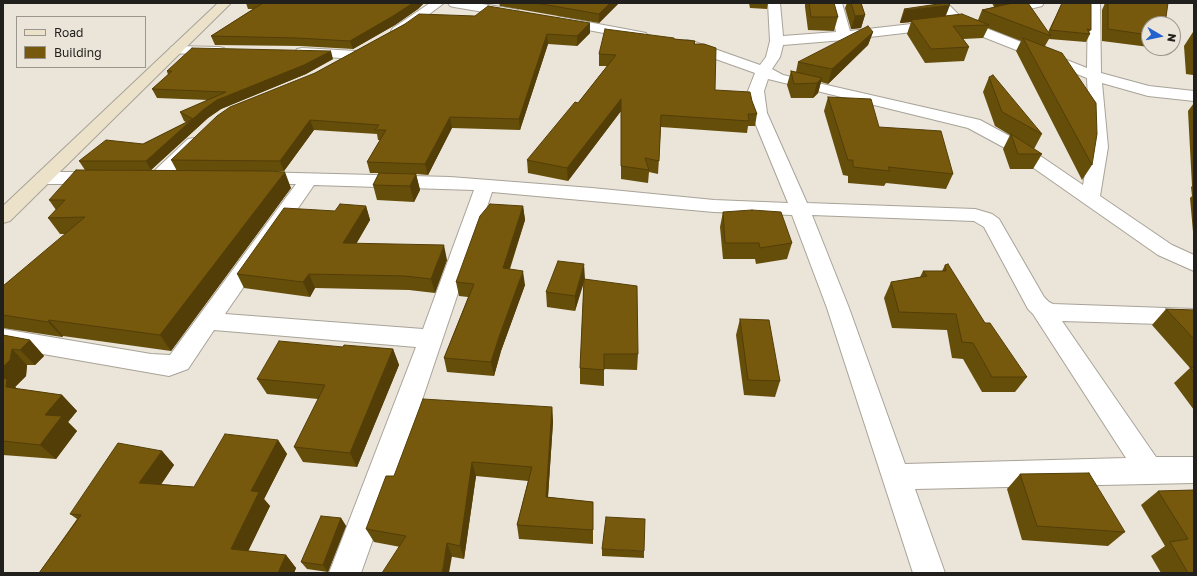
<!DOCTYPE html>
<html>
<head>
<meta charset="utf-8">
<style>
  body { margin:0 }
  #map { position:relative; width:1197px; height:576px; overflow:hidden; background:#eae4d9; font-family:"Golos Text",sans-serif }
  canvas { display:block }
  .frame { position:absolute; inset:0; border:4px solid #22201c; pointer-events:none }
  .legend { position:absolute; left:16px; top:16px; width:130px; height:52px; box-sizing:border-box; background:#eae4d9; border:1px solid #9a968d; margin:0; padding:5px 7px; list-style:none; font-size:12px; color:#22201c }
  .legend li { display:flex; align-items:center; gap:8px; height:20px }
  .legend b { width:20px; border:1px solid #9a968d }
  .north { position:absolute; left:1141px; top:16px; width:40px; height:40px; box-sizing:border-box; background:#eae4d9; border:1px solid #9a968d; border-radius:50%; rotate:99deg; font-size:11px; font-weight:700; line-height:16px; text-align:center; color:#22201c }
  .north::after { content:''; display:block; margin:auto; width:14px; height:18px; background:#2462ce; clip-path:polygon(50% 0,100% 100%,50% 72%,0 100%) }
</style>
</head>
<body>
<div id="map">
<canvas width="1197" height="576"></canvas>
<div class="frame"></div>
<ul class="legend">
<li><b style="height:5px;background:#ece1c9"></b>Road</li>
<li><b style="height:11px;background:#76590c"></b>Building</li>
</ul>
<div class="north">N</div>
</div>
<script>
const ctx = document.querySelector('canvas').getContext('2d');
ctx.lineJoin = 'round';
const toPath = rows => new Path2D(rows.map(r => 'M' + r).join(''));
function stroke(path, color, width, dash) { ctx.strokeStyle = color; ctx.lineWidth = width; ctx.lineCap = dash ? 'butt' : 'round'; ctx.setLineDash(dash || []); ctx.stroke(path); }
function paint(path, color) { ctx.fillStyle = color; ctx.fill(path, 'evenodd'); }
const street = toPath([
  [430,3,444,3,403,34,393,34,391,31,393,28,430,3],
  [448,3,476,3,513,9,518,10,519,13,518,16,513,17,454,7,450,6,448,3],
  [768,3,780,3,783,36,836,32,830,3,842,3,850,31,938,21,943,22,945,25,943,28,938,29,844,40,783,45,780,57,772,69,783,75,980,120,1017,140,1083,185,1090,147,1087,78,953,25,934,3,947,3,963,19,1087,68,1088,3,1100,3,1101,73,1149,86,1194,91,1194,101,1148,96,1102,83,1108,147,1100,196,1172,245,1194,255,1194,271,1158,255,1005,148,968,128,768,79,764,91,767,113,807,203,975,209,982,211,992,214,999,219,1044,297,1049,302,1053,304,1194,309,1194,325,1062,321,1156,457,1194,457,1194,483,915,489,945,573,913,573,827,308,792,215,714,212,492,192,415,421,361,573,329,573,416,347,214,330,188,369,169,376,3,347,3,329,151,354,170,355,296,184,258,184,252,182,249,178,252,174,258,172,450,177,592,188,714,200,788,203,751,113,748,91,755,73,682,47,680,44,682,41,687,40,692,41,760,65,766,57,770,41,768,3],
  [314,185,474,190,423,329,225,314,314,185],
  [812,215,974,221,984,227,1028,309,1033,314,1126,458,905,464,849,308,812,215],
  [1022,3,1044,3,1042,6,1001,16,996,15,995,12,996,9,1022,3],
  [561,17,641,32,646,33,648,36,646,39,641,40,556,24,554,21,556,18,561,17],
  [176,46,219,47,224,48,226,51,224,54,219,55,171,53,169,50,171,47,176,46],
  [302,48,356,51,361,52,363,55,361,58,356,59,297,55,295,52,297,49,302,48],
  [194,138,200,139,203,143,200,147,163,182,157,184,151,182,148,178,151,174,188,139,194,138],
  [43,172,98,172,104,174,107,178,104,182,98,184,43,184,37,182,34,178,37,174,43,172]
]);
const secondary = toPath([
  [218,3,231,3,10,221,3,223,3,206,218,3]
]);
const wall = toPath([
  [246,3,424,3,418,9,395,25,353,49,300,46,215,45,211,36,253,9,248,9],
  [499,3,619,3,599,23,500,6],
  [749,3,768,3,767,9,750,8],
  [805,3,834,3,838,17,834,31,808,30,805,7],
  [847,3,861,3,865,15,861,28,851,29,845,8],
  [992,3,1028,3,1048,32,1062,3,1091,30,1089,32,1090,34,1086,42,1049,39,1045,46,1092,165,1082,180,1016,51,1021,41,988,28,983,38,963,39,969,47,964,61,925,63,907,34,911,22,900,23,900,22,904,9,946,16,978,20,982,10,994,7],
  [1105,3,1168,3,1149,24,1149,47,1102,41,1102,10],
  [405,24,590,33,577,46,548,44,520,130,452,128,428,175,416,174,420,190,414,202,377,200,373,185,379,173,370,173,367,162,380,140,378,140,377,134,314,130,284,171,270,171,291,188,171,351,63,336,62,337,3,328,3,286,66,234,60,234,48,218,56,210,49,200,85,170,79,161,143,144,186,122,184,121,180,112,208,100,157,98,152,89,168,75,167,71,333,59,306,74,221,109,208,118,151,170,177,171,171,160,315,73],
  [873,32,868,45,828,84,821,82,818,93,813,98,791,98,787,85,791,71,796,72,798,62],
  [1193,32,1194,32,1194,80,1193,75,1186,74,1184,46],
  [674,38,674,39,695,41,695,44,715,90,752,101,757,114,755,126,748,126,747,133,661,127,658,174,649,172,648,183,621,179,621,111,568,181,528,173,527,160,578,103,607,66,599,66,599,54],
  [989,77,1042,134,1034,149,1042,154,1033,169,1010,169,1003,149,1010,135,995,126,983,92],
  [828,97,953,174,946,189,886,183,884,186,848,183,848,176,843,175,824,111],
  [1194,103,1194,243,1190,198,1192,196,1191,187,1192,186,1188,111],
  [366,206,370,220,356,244,447,260,435,293,409,290,315,288,310,297,244,288,237,274,335,211],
  [523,206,525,220,510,269,525,285,501,351,494,376,447,372,444,358,468,297,459,296,456,282],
  [723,212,792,243,787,259,756,264,755,259,723,259,720,227],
  [945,265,985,323,1027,377,1015,392,982,392,963,359,952,358,947,330,892,328,884,298,891,282,920,277,923,271,942,271],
  [585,279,638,354,637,370,604,369,604,386,580,384,580,368,584,280,575,311,547,307,546,292],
  [1166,309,1194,310,1194,410,1174,383,1190,368,1152,325],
  [740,319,780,381,775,397,744,395,736,335],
  [3,335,30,340,44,356,35,365,27,365,26,376,15,387,18,389,62,395,77,411,68,422,77,431,56,459,3,455],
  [343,347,393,349,399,365,357,467,303,462,294,447,318,399,267,394,257,379],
  [552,407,553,422,548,497,593,502,593,544,519,539,517,525,528,481,476,476,464,559,374,542,366,529,394,476],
  [278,440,287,454,264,499,270,506,248,551,286,555,296,568,294,573,39,573,77,519,70,514,162,451,174,465,161,484,194,487],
  [1020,474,1125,532,1108,546,1022,540,1007,489],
  [1194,490,1194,573,1161,573,1151,556,1165,546,1141,505,1158,491],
  [341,518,346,526,328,572,307,569,301,562],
  [602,549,644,551,644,558,602,556]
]);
const shadedWall = toPath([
  [413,3,424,3,418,9,395,25,353,49,350,41],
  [610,3,619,3,599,23,599,14],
  [996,3,1014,3,994,8],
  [950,5,945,18,911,20,911,22,900,23,905,10],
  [865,15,861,28,851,29,855,16],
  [590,23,590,33,577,46,577,36],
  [873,32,868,45,828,84,832,69],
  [547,34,548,44,520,130,519,119],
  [331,51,333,59,306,74,221,109,208,118,151,170,146,161,204,109,217,100],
  [822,78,818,93,813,98,817,83],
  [621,99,621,111,568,181,567,168],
  [450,117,452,128,428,175,425,164],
  [310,120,314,130,284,171,280,161],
  [285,172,291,188,171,351,160,335],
  [416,174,420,190,414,202,410,186],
  [366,206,370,220,348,258,343,243],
  [523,206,525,220,505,282,503,268],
  [444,245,447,260,435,293,431,279],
  [584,264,585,279,575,311,575,296],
  [523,271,525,285,501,351,494,376,491,362,499,337],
  [309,274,315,288,310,297,303,282],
  [49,320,63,336,62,337,48,322],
  [30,340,44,356,35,365,20,350],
  [12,349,27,365,26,376,15,387,23,394,3,387,3,367],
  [393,349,399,365,357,467,350,453],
  [62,395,77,411,68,422,77,431,56,459,40,445,45,415],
  [552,407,553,422,547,511,546,497],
  [278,440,287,454,264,499,270,506,243,562,231,549,251,491],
  [162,451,174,465,153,497,139,483],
  [472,462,476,476,464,559,460,546],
  [341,518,346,526,328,572,323,565],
  [447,543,452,556,449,573,442,573],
  [286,555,296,568,294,573,278,573]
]);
const building = toPath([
  [263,3,413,3,393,16,350,41,297,38,211,36,263,3],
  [536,3,610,3,599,14,536,3],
  [809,3,834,3,838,17,811,17,809,3],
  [851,3,861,3,865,15,855,16,851,3],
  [945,3,948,3,950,5,905,10,904,9,945,3],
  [1013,3,1028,3,1051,36,982,10,1013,3],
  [1062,3,1091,3,1091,30,1087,29,1090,34,1050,30,1062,3],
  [1108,3,1168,3,1165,24,1149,24,1149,35,1108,29,1108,3],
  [488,6,590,23,577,36,547,34,519,119,450,117,425,164,367,162,386,130,375,130,379,125,310,120,280,161,171,160,217,116,230,107,315,73,405,24,419,14,475,16,488,6],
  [962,14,989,25,953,26,969,47,931,49,911,20,962,14],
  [868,26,873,32,832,69,798,62,868,26],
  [605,29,674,38,674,39,695,41,694,44,704,44,716,48,715,90,750,92,752,101,757,114,748,114,749,121,661,115,659,161,645,158,649,170,621,166,621,99,567,168,527,160,575,102,578,103,616,55,599,54,605,29],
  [1023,38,1062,53,1096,103,1097,134,1092,165,1023,38],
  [192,48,331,51,304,65,217,100,204,109,146,161,79,161,106,140,143,144,193,119,180,112,226,92,152,89,172,71,167,71,192,48],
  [791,71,822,78,817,83,794,84,791,71],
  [993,75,1042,134,1002,112,989,77,993,75],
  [828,97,871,99,879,127,941,131,953,174,888,167,890,171,853,167,853,160,848,160,828,97],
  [1011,134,1042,154,1018,154,1011,134],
  [76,170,267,171,285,172,160,335,49,320,48,322,3,315,3,286,85,217,48,218,65,200,49,200,76,170],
  [379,173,416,174,410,186,373,185,379,173],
  [340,204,366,206,343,243,444,245,431,279,405,276,309,274,303,282,237,274,284,208,335,211,340,204],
  [490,204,523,206,503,268,523,271,499,337,491,362,444,358,474,284,456,282,480,216,490,204],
  [752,210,781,212,792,243,760,248,759,243,725,243,723,212,752,210],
  [558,261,584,264,575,296,546,292,558,261],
  [948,264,985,323,990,323,1027,377,992,377,973,343,962,342,956,314,899,312,891,282,927,276,923,271,946,271,945,265,948,264],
  [584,279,637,286,638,354,604,354,604,370,580,368,584,279],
  [1166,309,1194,310,1194,339,1166,309],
  [740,319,769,320,780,381,748,380,740,319],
  [3,335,30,340,20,350,12,349,10,360,3,367,3,335],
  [279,341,343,347,344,345,393,349,350,453,294,447,325,385,257,379,279,341],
  [1190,367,1194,368,1194,373,1190,367],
  [3,378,7,379,6,387,62,395,45,415,62,416,40,445,3,441,3,378],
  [423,399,552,407,546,497,593,502,593,530,517,525,532,467,472,462,460,546,447,543,442,573,382,573,406,536,366,529,386,476,394,476,423,399],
  [225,434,278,440,251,491,259,492,231,549,286,555,278,573,39,573,81,515,70,514,118,443,162,451,139,483,194,487,225,434],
  [1089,473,1125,532,1037,526,1020,474,1089,473],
  [1194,490,1194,573,1188,573,1170,542,1188,539,1158,491,1194,490],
  [321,516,341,518,323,565,301,562,321,516],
  [606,517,645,519,644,551,602,549,606,517]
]);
stroke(street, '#a8a398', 2);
stroke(secondary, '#a8a398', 2);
paint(street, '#fff');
paint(secondary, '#ece1c9');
paint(wall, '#654d0a');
paint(shadedWall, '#533e08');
paint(building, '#76590c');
stroke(building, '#533e08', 1);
</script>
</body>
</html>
